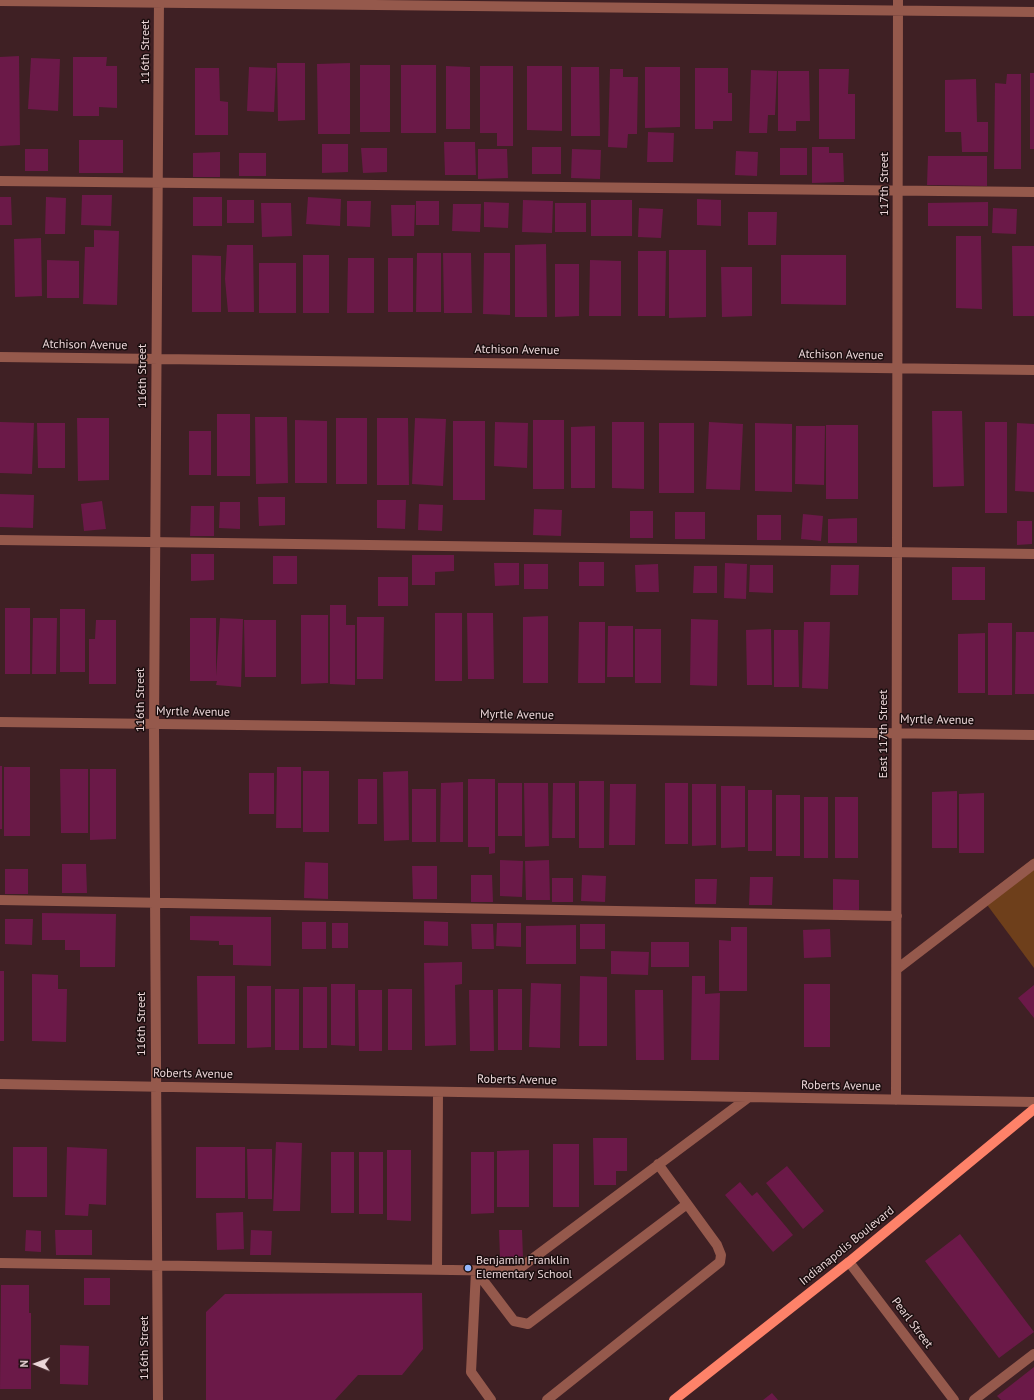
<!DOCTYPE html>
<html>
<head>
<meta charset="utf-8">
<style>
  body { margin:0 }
  #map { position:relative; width:1034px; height:1400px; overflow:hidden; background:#3f2024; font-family:"PT Sans",sans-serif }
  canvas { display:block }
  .north { position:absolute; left:16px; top:1344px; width:40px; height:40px; -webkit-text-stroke:3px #1c0f10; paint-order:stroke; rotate:271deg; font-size:11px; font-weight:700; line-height:16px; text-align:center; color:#ebd6d8 }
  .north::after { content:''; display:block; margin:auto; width:14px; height:18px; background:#ebd6d8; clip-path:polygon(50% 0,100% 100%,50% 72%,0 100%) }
</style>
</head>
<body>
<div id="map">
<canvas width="1034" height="1400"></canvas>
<div class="north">N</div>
</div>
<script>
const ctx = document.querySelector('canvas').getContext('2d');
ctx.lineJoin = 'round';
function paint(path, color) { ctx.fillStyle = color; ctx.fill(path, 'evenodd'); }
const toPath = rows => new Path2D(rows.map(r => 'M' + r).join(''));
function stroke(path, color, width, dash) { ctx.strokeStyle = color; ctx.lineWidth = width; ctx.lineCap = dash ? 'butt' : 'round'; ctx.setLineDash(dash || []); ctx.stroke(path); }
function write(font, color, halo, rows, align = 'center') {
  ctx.font = font + ' "PT Sans",sans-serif'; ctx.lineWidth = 3; ctx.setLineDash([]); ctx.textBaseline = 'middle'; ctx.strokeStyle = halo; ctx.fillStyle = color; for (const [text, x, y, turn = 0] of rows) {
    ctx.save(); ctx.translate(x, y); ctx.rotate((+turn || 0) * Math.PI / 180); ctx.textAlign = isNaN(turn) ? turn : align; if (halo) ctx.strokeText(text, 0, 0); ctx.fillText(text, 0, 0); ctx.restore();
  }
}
const green = toPath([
  [1034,858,1034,968,982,898]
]);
const building = toPath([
  [19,56,20,145,0,146,0,57],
  [73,57,107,57,106,66,117,66,117,108,99,107,99,116,73,116],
  [31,58,60,59,58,111,28,109],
  [277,63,305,63,305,120,278,121],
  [350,63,350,134,318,134,317,64],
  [360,65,390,65,390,132,360,132],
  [401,65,436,65,436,133,401,133],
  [446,66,470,67,470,129,446,129],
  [480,66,513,66,513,146,497,146,497,133,480,133],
  [527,66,562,66,562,131,527,130],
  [249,67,276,68,274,112,247,111],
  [571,67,599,67,600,136,571,136],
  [645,67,680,67,680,127,645,128],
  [195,68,219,68,220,101,228,102,228,135,195,135],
  [695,68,728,68,728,93,732,93,732,121,713,121,713,129,695,129],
  [610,69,623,69,623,77,638,77,637,134,628,134,627,148,608,147],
  [819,69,849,69,848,94,855,94,855,139,819,139],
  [751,70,777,71,775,115,768,115,767,133,749,133],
  [778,71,809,71,810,121,796,121,796,131,778,131],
  [1030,73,1034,73,1034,149,1030,149],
  [1007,74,1021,74,1021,169,994,169,995,83,1006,84],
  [976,79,977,122,988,122,988,152,962,152,961,132,945,132,945,80],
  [648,132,674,133,673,162,647,162],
  [79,140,123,140,123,173,79,173],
  [444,142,475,142,476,175,445,175],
  [322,144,348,144,348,172,322,173],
  [532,147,561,147,561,174,532,174],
  [812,147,829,147,829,153,843,153,844,182,812,183],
  [361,148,387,148,387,172,363,173],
  [780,148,807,148,807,175,780,175],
  [25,149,48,149,48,171,25,171],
  [478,149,507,149,508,178,478,179],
  [572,149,601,150,600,179,571,178],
  [736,151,758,152,757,176,735,175],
  [220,152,220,177,193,177,193,153],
  [239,153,266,153,266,176,239,176],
  [928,156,987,156,987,186,927,185],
  [82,195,112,195,111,226,81,225],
  [0,197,11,197,12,225,0,225],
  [46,197,66,198,65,234,45,234],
  [193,197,222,197,222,226,193,226],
  [308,197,341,199,340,226,306,224],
  [697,199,721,200,721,226,697,225],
  [227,200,254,200,254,223,227,223],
  [523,200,553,201,552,233,522,232],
  [591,200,632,200,632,236,591,236],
  [347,201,371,201,370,227,347,226],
  [416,201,439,201,439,225,416,225],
  [484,202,509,203,508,228,484,227],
  [988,202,988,226,928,226,928,203],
  [261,203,291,203,292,236,262,237],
  [555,203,586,203,586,232,555,232],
  [453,204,481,204,480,232,452,231],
  [391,205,415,205,414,236,392,236],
  [639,208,663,209,661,238,638,237],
  [993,208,1017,209,1016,234,992,233],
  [748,212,777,212,776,245,748,245],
  [94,230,119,231,117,305,83,304,85,247,94,247],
  [956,236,981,236,982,309,956,308],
  [41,238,42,296,15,297,14,239],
  [546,244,547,317,515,317,515,245],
  [227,245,253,245,254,312,228,312,225,279],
  [1012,246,1034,246,1034,316,1013,316],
  [669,250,706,250,706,317,669,318],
  [638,251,666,251,665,316,638,316],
  [417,253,441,253,441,312,416,312],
  [443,253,471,253,472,313,444,313],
  [484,253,510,253,510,315,483,314],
  [192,255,221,256,221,312,192,312],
  [303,255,329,255,329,313,303,313],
  [781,255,846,255,846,305,781,304],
  [348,258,374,258,374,313,347,313],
  [388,258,413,258,413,312,388,312],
  [47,260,79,261,79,298,47,298],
  [590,260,621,261,621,316,589,316],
  [259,263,296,263,296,313,259,313],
  [555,264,579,264,579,316,555,317],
  [721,267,752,267,752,316,722,317],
  [932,411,962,411,964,486,933,487],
  [217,414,250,414,250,476,217,476],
  [255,417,287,417,288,483,256,484],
  [77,418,109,418,109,480,78,481],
  [336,418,367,418,367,484,336,484],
  [377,418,408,418,409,485,377,485],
  [415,418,446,419,443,486,412,484],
  [295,420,327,421,327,483,295,483],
  [533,420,564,420,564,489,533,489],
  [453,421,485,421,485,500,453,500],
  [0,422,34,423,32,474,0,473],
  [495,422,528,423,527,468,494,466],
  [612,422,644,422,644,489,612,488],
  [709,422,743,424,740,490,706,489],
  [985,422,1007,422,1007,513,985,513],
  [37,423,65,423,65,468,38,468],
  [659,423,694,423,694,493,659,493],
  [755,423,792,424,792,492,755,491],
  [1017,423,1034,424,1034,492,1015,491],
  [826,425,858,425,858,499,826,499],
  [595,426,595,488,571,488,571,427],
  [796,426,825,426,824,485,795,484],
  [189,431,211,431,211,475,189,475],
  [0,494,34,495,33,528,0,527],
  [258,497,285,497,285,525,259,526],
  [377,500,406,500,405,529,377,528],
  [102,501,106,529,84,531,81,504],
  [220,502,240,502,240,529,219,528],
  [419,504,443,505,442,531,418,530],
  [191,506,214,506,214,536,190,536],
  [534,509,562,510,561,536,533,535],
  [630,511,653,511,653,538,630,538],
  [675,512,705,512,705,539,675,539],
  [803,514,823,516,821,541,801,539],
  [757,515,781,515,781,540,757,540],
  [857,518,857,543,828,543,828,519],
  [1017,521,1032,521,1032,544,1017,545],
  [191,554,214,554,214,580,191,581],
  [412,555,454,555,454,571,435,572,435,585,412,585],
  [273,556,297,556,297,584,273,584],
  [579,562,604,562,604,586,579,586],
  [494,563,519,563,519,585,495,586],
  [725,563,747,564,746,599,724,598],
  [524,564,548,564,548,589,524,589],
  [658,564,659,592,636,592,635,565],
  [750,565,773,565,773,593,749,592],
  [831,565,859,565,858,595,830,595],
  [694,566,717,566,717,593,693,593],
  [952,567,985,567,985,600,952,600],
  [378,577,408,577,408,606,378,606],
  [330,605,346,605,346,625,355,625,355,685,330,684],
  [5,608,30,608,30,674,5,674],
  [60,609,85,609,85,672,60,672],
  [435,613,462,613,462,681,435,681],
  [467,613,493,613,494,679,468,679],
  [301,615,328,615,328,683,301,684],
  [548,616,548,683,523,683,523,617],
  [357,617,384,617,383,679,357,679],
  [33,618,57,618,56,674,32,674],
  [190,618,216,618,216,676,220,618,243,619,241,687,216,685,217,681,190,681],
  [691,619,718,620,717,686,690,685],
  [96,620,116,620,116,684,89,684,89,639,95,639],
  [244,620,276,620,276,677,245,677],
  [579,622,605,622,605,683,578,683],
  [804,622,830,622,828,689,802,688],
  [988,623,1012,623,1012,695,988,695],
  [608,626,633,626,633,677,607,677],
  [635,629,661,629,661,683,635,683],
  [771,629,772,685,747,685,746,630],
  [774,630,798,630,799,687,774,687],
  [1016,632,1034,632,1034,694,1015,694],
  [985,633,985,693,958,693,958,634],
  [0,766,2,766,2,829,0,829],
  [4,767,30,767,30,836,4,836],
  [277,767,301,767,301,828,276,828],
  [60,769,88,769,88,833,61,833],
  [90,769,116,769,116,839,90,840],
  [303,771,329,771,329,832,303,832],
  [408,771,409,840,384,841,383,772],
  [249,773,274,773,274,814,249,814],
  [358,779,377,779,377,824,358,824],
  [468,779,495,779,495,853,489,854,489,847,468,847],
  [579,781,604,781,604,848,579,848],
  [463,782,463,842,440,842,441,783],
  [498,783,522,783,522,836,498,836],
  [524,783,548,783,549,846,525,847],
  [553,783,575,783,575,838,552,838],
  [665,783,688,783,688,844,665,844],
  [610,784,636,784,635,845,609,845],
  [692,784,716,784,716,845,692,846],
  [721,786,745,786,745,847,721,848],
  [412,789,436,789,436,842,412,842],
  [748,790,772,790,772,851,748,851],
  [957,791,957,848,932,848,932,792],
  [984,793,984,853,959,853,959,794],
  [776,795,800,795,800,856,776,856],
  [804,797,828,797,828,858,804,858],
  [835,797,858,797,858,858,835,858],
  [500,860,523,861,522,897,500,896],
  [549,860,550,900,526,900,525,861],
  [305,862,328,863,328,899,304,898],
  [62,864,86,864,87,893,62,893],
  [412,866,437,866,437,899,413,899],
  [5,869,28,869,28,894,5,894],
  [471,875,492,875,493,902,471,902],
  [582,875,606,876,605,902,581,901],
  [750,877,773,877,772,905,749,905],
  [552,878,573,878,573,902,552,902],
  [695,879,717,879,716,904,695,904],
  [833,879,859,880,859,910,833,910],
  [42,913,116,914,115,967,80,967,80,950,65,950,65,940,42,940],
  [190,916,271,917,271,966,233,965,233,945,219,945,219,941,190,940],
  [5,919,33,919,32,945,5,944],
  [424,921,448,922,448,946,424,945],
  [302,922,326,922,326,949,302,949],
  [332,923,348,923,348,948,332,948],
  [497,923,521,923,521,947,496,946],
  [471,924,493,924,494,949,472,949],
  [580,924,605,924,605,949,580,949],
  [576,925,576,964,526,964,526,926],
  [731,927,747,927,747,991,719,991,719,940,731,941],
  [830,929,831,957,804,958,803,930],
  [651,942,689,942,689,967,651,967],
  [611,951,649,952,648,975,611,974],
  [462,962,462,984,455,985,456,1045,425,1046,424,963],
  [0,971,4,971,4,1041,0,1041],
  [32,974,58,975,58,989,67,989,66,1042,32,1041],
  [197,976,235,976,235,1044,198,1044],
  [580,976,607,977,607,1046,579,1046],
  [692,976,705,976,705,994,720,993,719,1060,691,1060],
  [531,983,561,984,560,1048,529,1047],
  [331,984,355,984,355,1046,331,1045],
  [804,984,830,984,830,1047,804,1047],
  [1034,985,1034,1018,1018,998],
  [247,986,271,986,271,1047,247,1048],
  [303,987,327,987,327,1048,303,1048],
  [275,989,299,989,299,1050,275,1050],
  [388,989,412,989,412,1050,388,1050],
  [498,989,522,989,522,1050,498,1050],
  [358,990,382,990,382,1051,359,1051],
  [469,990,493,990,494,1051,470,1051],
  [635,990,663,990,664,1060,636,1060],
  [593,1138,627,1138,627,1171,616,1171,616,1185,594,1185],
  [276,1142,302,1143,300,1211,273,1211],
  [553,1144,579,1144,579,1207,553,1207],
  [13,1147,47,1147,47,1197,13,1197],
  [67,1147,107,1149,106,1205,89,1204,88,1216,65,1215],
  [196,1147,245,1147,245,1198,196,1198],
  [247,1149,272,1149,272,1199,248,1199],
  [387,1150,411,1150,411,1221,387,1220],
  [529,1150,529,1207,497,1207,497,1151],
  [331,1152,354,1152,354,1213,331,1213],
  [359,1152,383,1152,383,1214,359,1214],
  [471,1152,494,1152,494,1213,471,1214],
  [787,1166,824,1211,803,1229,766,1183],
  [740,1182,752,1196,757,1192,793,1235,773,1252,725,1195],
  [243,1212,244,1249,217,1250,216,1213],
  [26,1230,41,1231,41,1252,25,1251],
  [55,1230,92,1230,92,1255,56,1255],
  [251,1230,272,1231,271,1255,250,1255],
  [499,1230,522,1230,523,1258,500,1258],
  [960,1234,1034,1332,999,1358,925,1261],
  [84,1278,110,1278,110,1305,84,1305],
  [1,1285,29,1285,29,1313,31,1313,31,1389,0,1389],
  [422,1293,423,1349,402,1375,358,1375,335,1400,206,1400,206,1312,225,1294],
  [60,1345,89,1346,88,1385,60,1384],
  [1034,1367,1034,1400,1001,1400,997,1396],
  [772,1393,778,1400,763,1400]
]);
const minor = toPath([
  [0,1,1034,12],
  [0,181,1034,192],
  [0,357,1034,370],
  [0,540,1034,554],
  [0,722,1034,735],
  [0,900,897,916],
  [897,969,1034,864],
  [0,1084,1034,1102],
  [896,1100,898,0],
  [849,1262,954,1400],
  [0,1263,516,1271,749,1097],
  [437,1270,438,1092],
  [476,1271,514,1321,528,1324,687,1204],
  [476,1271,471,1372,491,1400],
  [158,1400,154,724,159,0],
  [547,1400,720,1262,721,1255,717,1245,658,1164],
  [974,1400,1034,1354]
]);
const major = toPath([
  [674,1400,849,1262,1034,1109]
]);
const markers = [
  [468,1268,4,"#94b7fd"]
];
const streetNames = [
  ["116th Street",146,52,-90],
  ["117th Street",885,184,-90],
  ["Atchison Avenue",85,345,1],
  ["Atchison Avenue",517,350,1],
  ["Atchison Avenue",841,355,1],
  ["116th Street",143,376,-90],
  ["116th Street",141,700,-90],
  ["Myrtle Avenue",193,712,1],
  ["Myrtle Avenue",517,715,1],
  ["Myrtle Avenue",937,720,1],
  ["East 117th Street",884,734,-90],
  ["116th Street",142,1024,-90],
  ["Roberts Avenue",193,1074,1],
  ["Roberts Avenue",517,1080,1],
  ["Roberts Avenue",841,1086,1],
  ["Indianapolis Boulevard",847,1246,-39],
  ["Pearl Street",912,1323,53],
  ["116th Street",145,1348,-90]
];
const poiNames = [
  ["Benjamin Franklin",476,1261],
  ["Elementary School",476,1275]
];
paint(green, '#6e3f1b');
paint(building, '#6b1948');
stroke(minor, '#95594c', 10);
stroke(major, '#fe8269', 10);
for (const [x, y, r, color] of markers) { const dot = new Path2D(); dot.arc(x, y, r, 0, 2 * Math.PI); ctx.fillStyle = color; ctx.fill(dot); stroke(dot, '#1c0f10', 1.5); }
write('12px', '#ebd6d8', '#1c0f10', streetNames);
write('12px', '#ebd6d8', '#1c0f10', poiNames, 'left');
</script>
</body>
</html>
